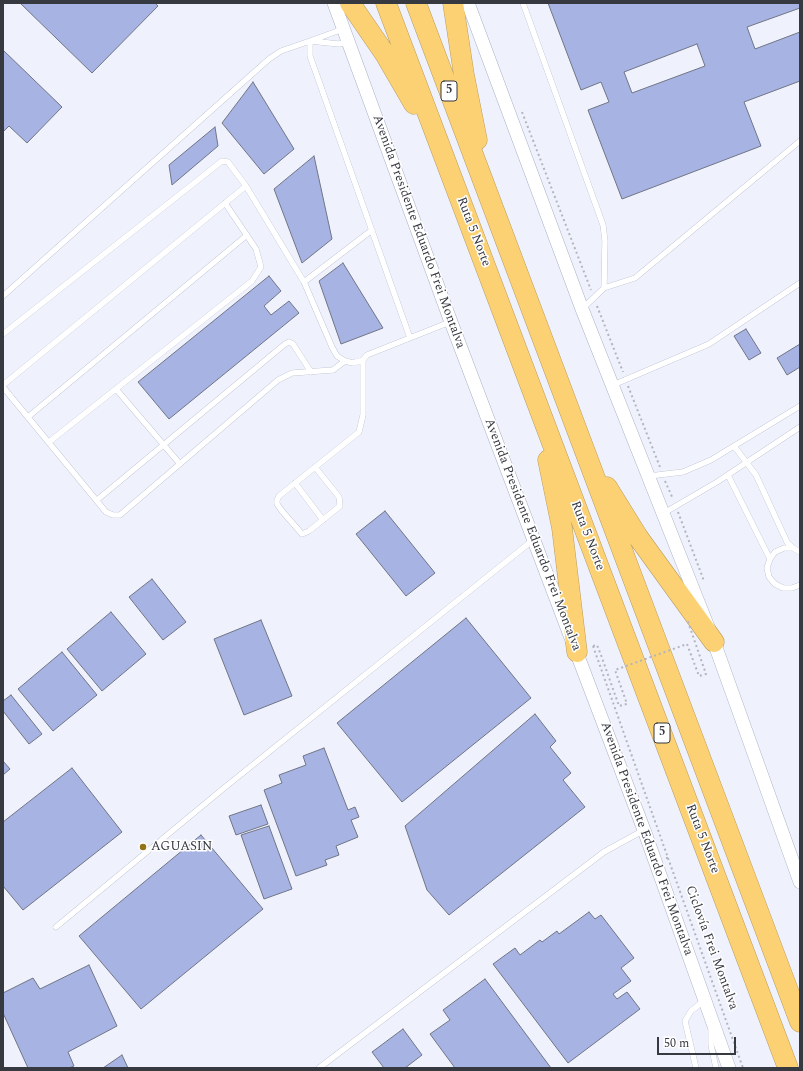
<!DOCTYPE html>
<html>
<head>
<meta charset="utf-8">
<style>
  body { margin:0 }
  #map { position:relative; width:803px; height:1071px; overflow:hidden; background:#eff2fd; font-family:Spectral,serif }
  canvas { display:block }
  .frame { position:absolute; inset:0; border:4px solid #373940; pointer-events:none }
  .scale { position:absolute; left:657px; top:1037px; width:79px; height:18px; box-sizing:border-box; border:2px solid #373940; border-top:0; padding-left:5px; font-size:12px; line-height:14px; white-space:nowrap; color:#373940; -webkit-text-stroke:3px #fff; paint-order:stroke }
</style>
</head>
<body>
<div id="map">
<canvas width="803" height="1071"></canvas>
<div class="frame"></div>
<div class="scale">50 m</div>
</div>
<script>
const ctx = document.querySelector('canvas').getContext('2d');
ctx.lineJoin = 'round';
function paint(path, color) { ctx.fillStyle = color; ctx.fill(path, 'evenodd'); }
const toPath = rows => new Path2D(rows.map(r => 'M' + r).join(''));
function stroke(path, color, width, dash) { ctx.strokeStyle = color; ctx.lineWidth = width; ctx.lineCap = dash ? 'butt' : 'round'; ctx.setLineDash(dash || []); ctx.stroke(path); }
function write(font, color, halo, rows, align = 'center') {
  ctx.font = font + ' Spectral,serif'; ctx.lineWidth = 3; ctx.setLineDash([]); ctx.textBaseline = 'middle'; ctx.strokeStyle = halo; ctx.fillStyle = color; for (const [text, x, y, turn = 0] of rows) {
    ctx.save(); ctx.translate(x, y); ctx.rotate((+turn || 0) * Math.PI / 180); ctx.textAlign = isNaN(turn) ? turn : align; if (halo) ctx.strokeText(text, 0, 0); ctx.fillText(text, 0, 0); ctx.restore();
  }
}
const building = toPath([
  [20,3,155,3,158,6,92,73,20,3],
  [548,3,800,3,800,8,747,27,755,49,800,32,800,81,744,102,761,146,622,199,588,110,609,102,601,82,581,90,548,3],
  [697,44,705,66,632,93,624,72,697,44],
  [3,50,62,107,27,143,9,126,3,132,3,50],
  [253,82,294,149,264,174,222,123,253,82],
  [215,127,218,146,172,185,169,165,215,127],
  [314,156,332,239,302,263,274,189,314,156],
  [343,263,383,328,341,344,319,281,343,263],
  [269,276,281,291,264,306,271,315,289,301,299,313,169,419,138,382,269,276],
  [746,329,761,353,749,360,734,336,746,329],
  [800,344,800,367,787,375,777,358,800,344],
  [385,511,435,573,406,596,356,534,385,511],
  [152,579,186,622,163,640,129,597,152,579],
  [111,612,146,654,102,691,67,649,111,612],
  [466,618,531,698,402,802,337,723,466,618],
  [261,620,292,696,244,715,214,639,261,620],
  [62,652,97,695,53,731,18,689,62,652],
  [11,695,42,734,29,744,3,711,3,701,11,695],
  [535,714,556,741,550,747,571,773,563,780,585,807,449,915,427,890,405,826,535,714],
  [324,748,348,810,355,807,359,817,351,820,358,837,336,846,339,855,325,860,327,865,296,876,264,790,282,783,279,775,306,765,303,756,324,748],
  [3,761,10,769,3,775,3,761],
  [72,768,122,832,23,910,3,886,3,822,72,768],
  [261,805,268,824,236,835,229,816,261,805],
  [269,826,292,889,264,899,241,835,269,826],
  [201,835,263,909,141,1009,79,936,201,835],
  [589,912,595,919,601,915,634,958,621,968,631,981,613,994,617,999,627,992,640,1009,568,1063,493,964,515,948,520,955,540,940,542,942,557,931,559,934,589,912],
  [89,965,117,1026,68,1052,74,1066,69,1068,28,1068,3,1013,3,993,33,978,40,989,89,965],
  [485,979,551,1068,455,1068,430,1034,450,1020,443,1010,485,979],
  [403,1029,422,1055,405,1068,384,1068,372,1052,403,1029],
  [122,1055,128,1068,103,1068,122,1055]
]);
const path = toPath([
  [522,112,591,290],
  [597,306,623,372],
  [628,386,660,467],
  [665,481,673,499],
  [678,512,704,581],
  [593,646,668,858,666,858],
  [593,646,597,645,601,655],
  [668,858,743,1068]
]);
const service = toPath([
  [523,3,603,225,605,241,604,288],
  [343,29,310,41,310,56,410,338],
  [304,282,372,230],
  [3,296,269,59,281,51,310,41,339,44,348,42],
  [582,309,604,288,635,278,800,141],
  [3,334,222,161,228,162,246,186,304,282,332,347,337,356,345,361,353,363,363,360],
  [3,385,246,186],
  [613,385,709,344,800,283],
  [3,387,106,512,113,515,120,515,278,380,292,373,333,370,345,361],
  [116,389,180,464],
  [28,417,247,235],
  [49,442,252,281,261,267,256,249,225,203],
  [734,446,756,475,787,542,793,548],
  [315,467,339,497,340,506,309,531,302,534,282,511,277,504,277,500,279,496,359,432,363,415,363,360,367,355,450,322],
  [728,475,770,559],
  [649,476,683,472,711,460,800,406],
  [295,483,323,520],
  [97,500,285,344,289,342,293,344,311,372],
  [664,513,717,482,800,427],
  [800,552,793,548,784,548,775,552,770,559,767,568,769,577,775,584,783,588,792,588,800,585],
  [56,927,224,788,533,540],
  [711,1031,711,1045,716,1068],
  [319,1068,604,852,644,830],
  [696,1068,685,1021,691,1011,705,1000]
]);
const tertiary = toPath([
  [334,3,451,322,644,830,729,1068],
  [468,3,582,309,714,642,800,882]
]);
const motorway = toPath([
  [350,3,385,54,414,104],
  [386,3,788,1068],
  [416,3,800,1022],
  [453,3,464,75,477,140],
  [548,460,562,528,577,652],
  [607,487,638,537,714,642]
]);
const pathBridge = toPath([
  [601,655,619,706,627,704,615,670,687,644,699,676,706,674,687,619]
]);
const markers = [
  [143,847,4,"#94721a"]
];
const shields = [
  [449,91,16],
  [662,733,16]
];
const shieldNames = [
  ["5",449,91],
  ["5",662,733]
];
const streetNames = [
  ["Avenida Presidente Eduardo Frei Montalva",418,232,70],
  ["Ruta 5 Norte",473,232,69],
  ["Avenida Presidente Eduardo Frei Montalva",532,535,69],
  ["Ruta 5 Norte",587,536,69],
  ["Avenida Presidente Eduardo Frei Montalva",646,839,70],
  ["Ruta 5 Norte",702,839,69],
  ["Ciclovía Frei Montalva",711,948,70]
];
const poiNames = [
  ["AGUASIN",151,847]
];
paint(building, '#a6b3e3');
stroke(building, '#707585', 1);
stroke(service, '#acb1c3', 6);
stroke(tertiary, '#acb1c3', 14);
stroke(motorway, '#b79c61', 21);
stroke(path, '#b2b5be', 2, [2, 3]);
stroke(service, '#fff', 5.5);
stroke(tertiary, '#fff', 13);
stroke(motorway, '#fcd173', 20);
stroke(pathBridge, '#b2b5be', 2, [2, 3]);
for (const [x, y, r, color] of markers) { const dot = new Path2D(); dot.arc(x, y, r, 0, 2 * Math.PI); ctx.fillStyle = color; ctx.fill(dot); stroke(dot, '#fff', 1.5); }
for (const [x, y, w] of shields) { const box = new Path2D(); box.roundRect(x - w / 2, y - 10, w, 20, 3); ctx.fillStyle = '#fff'; ctx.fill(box); stroke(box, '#373940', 1); }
write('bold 12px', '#373940', null, shieldNames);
write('13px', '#373940', '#fff', streetNames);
write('13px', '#373940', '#fff', poiNames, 'left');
</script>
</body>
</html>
